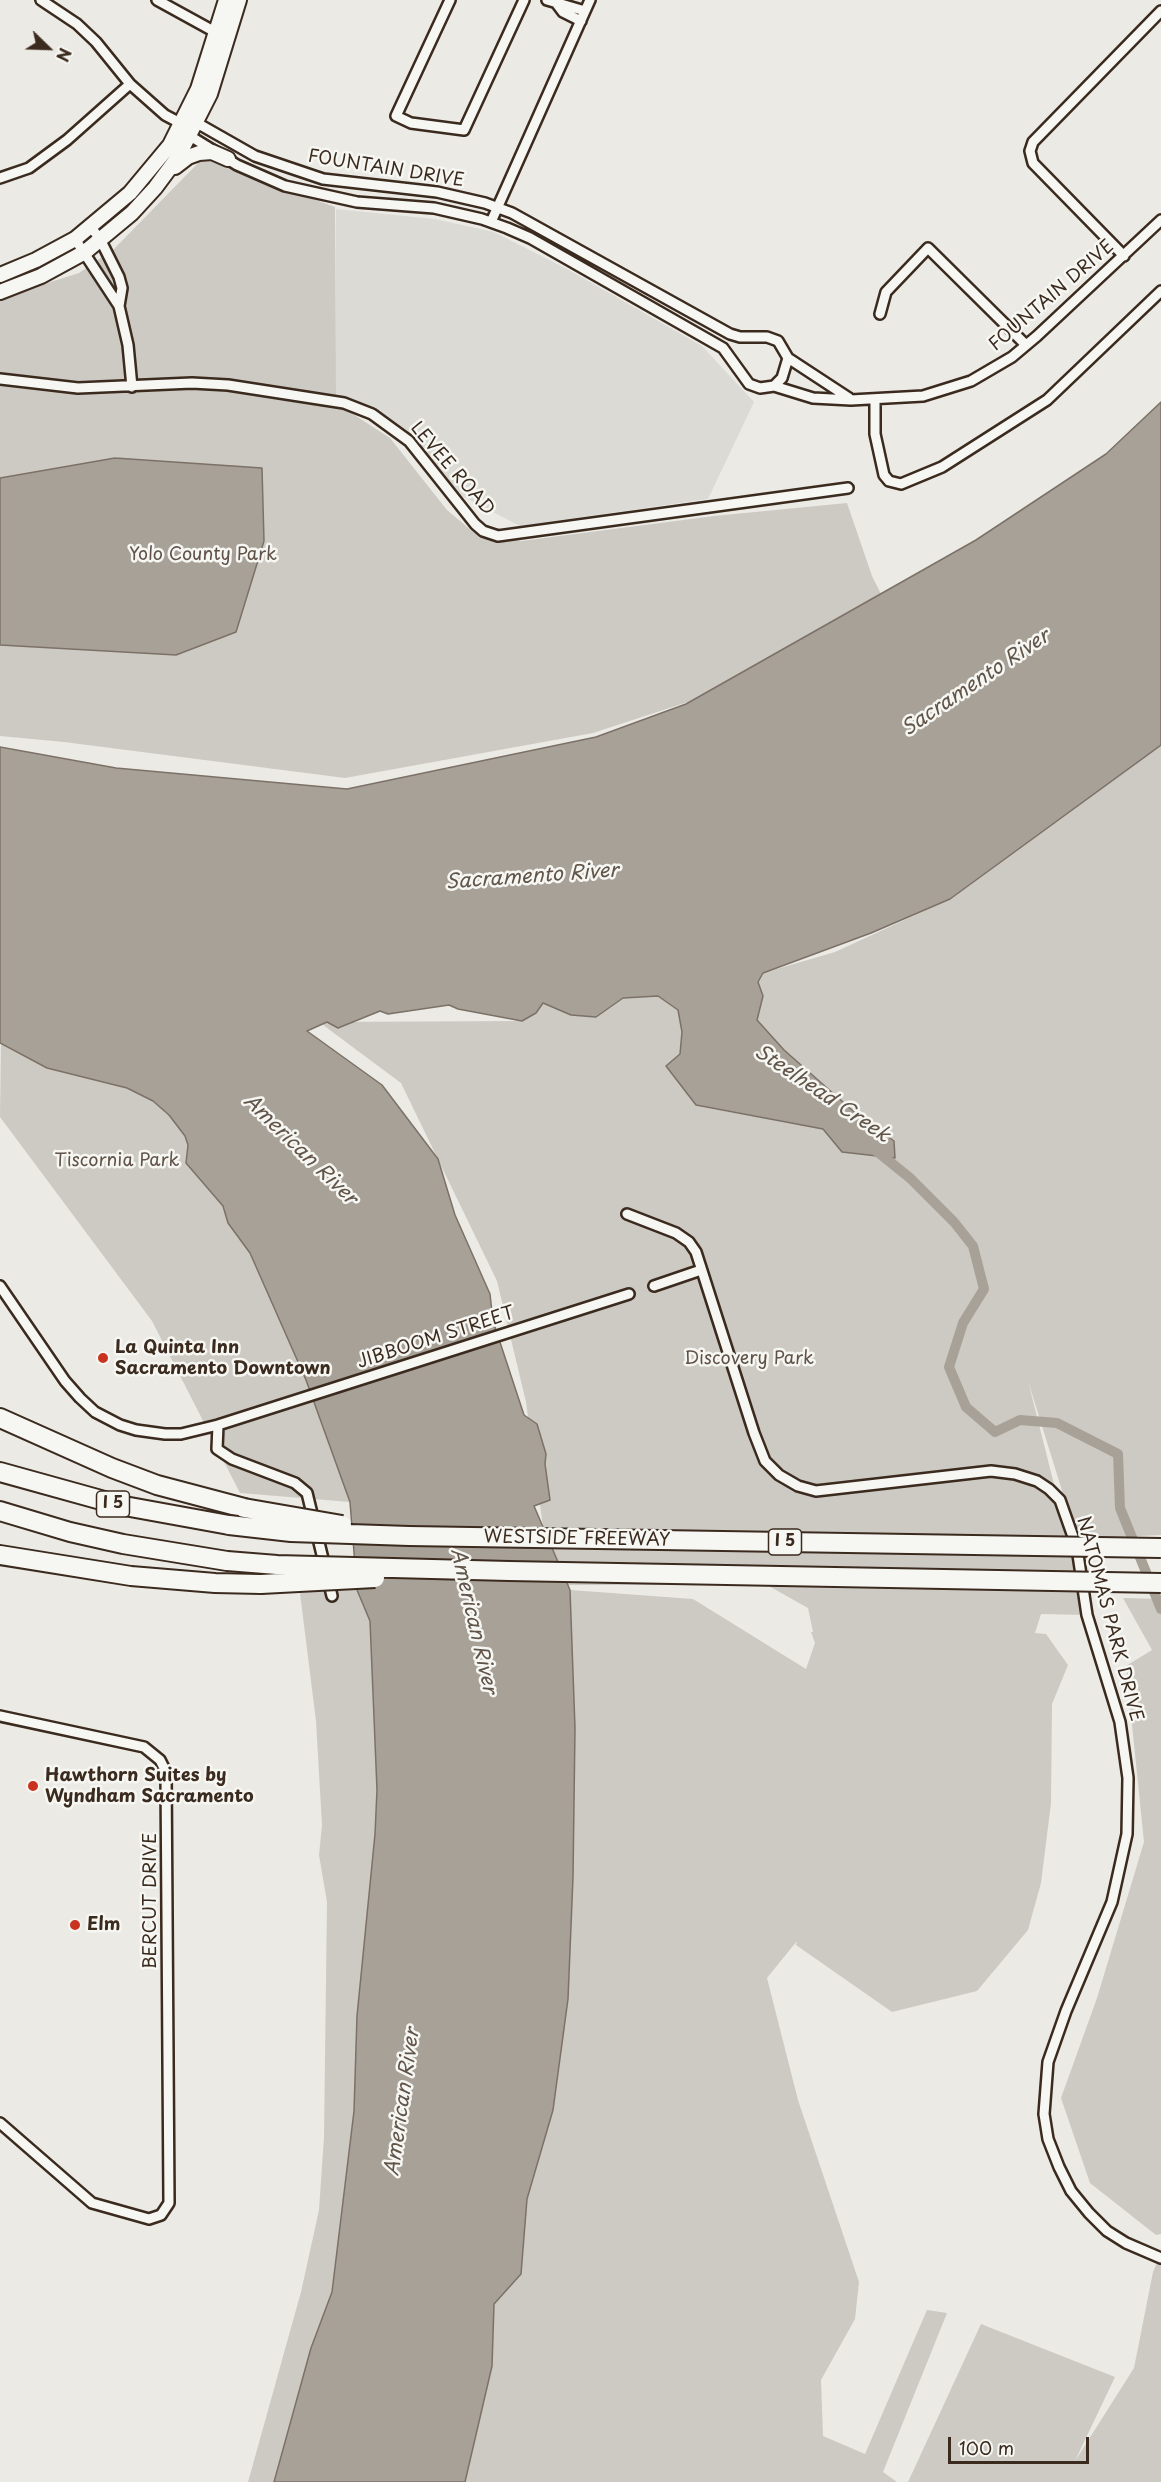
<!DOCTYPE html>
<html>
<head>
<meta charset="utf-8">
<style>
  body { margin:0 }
  #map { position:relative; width:1161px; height:2482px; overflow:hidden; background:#ebeae5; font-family:"Playpen Sans",sans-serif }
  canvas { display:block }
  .north { position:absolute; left:18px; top:18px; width:60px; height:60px; -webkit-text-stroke:4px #f6f6f2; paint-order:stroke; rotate:113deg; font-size:16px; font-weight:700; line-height:24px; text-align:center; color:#3b2a1e }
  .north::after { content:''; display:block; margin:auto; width:21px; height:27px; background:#3b2a1e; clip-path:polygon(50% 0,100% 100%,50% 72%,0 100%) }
  .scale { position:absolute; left:948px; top:2437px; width:141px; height:27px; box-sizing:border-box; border:3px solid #3b2a1e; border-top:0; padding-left:8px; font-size:18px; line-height:21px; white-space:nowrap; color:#3b2a1e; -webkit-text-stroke:4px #f6f6f2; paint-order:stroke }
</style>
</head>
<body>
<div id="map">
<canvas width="1161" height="2482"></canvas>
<div class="north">N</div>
<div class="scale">100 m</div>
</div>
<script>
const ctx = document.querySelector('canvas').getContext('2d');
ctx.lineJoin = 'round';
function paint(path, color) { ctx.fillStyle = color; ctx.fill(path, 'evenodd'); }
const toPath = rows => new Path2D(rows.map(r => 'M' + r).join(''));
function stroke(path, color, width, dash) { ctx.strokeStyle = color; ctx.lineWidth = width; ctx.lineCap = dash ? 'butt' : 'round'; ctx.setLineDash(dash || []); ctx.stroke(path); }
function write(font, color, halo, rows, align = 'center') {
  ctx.font = font + ' "Playpen Sans",sans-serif'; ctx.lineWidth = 5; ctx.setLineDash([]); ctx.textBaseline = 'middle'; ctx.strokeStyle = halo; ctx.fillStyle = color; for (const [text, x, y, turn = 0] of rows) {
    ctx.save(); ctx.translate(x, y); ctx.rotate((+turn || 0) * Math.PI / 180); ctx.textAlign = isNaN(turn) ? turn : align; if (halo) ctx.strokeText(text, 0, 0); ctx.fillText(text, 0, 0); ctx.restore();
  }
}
const built = toPath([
  [336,209,435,219,494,232,569,270,702,346,754,402,708,499,520,526,452,491,404,433,335,395]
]);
const green = toPath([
  [203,158,335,207,336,403,390,438,447,510,479,537,521,541,714,516,847,503,872,576,883,598,694,700,593,733,345,778,64,742,0,736,0,298,79,273,114,249],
  [1161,744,1161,1535,1077,1539,1028,1381,1087,1615,1041,1614,1035,1633,1046,1634,1068,1665,1052,1704,1051,1803,1041,1883,1028,1930,977,1991,892,2012,796,1945,797,1941,767,1978,798,2100,859,2282,855,2319,821,2380,823,2436,865,2454,927,2310,947,2313,883,2472,897,2482,465,2482,492,2366,494,2304,521,2274,527,2199,553,2110,568,1999,575,1728,570,1590,693,1599,806,1669,815,1643,811,1632,813,1632,808,1608,767,1585,551,1585,526,1402,497,1281,401,1083,319,1022,522,1021,543,1003,571,1015,596,1017,623,998,658,996,678,1010,682,1032,680,1054,703,1107,823,1129,842,1152,894,1158,894,1141,852,1110,784,1050,757,1020,763,996,758,982,763,973,835,952,950,899],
  [1,1043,47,1068,127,1088,153,1101,169,1115,185,1136,188,1145,186,1163,223,1206,233,1230,250,1253,306,1380,350,1502,240,1493,152,1321,0,1117],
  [331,1589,357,1590,370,1621,377,1790,375,1834,357,2016,354,2111,332,2292,311,2348,274,2482,248,2482,301,2292,319,2210,324,2137,327,1902,319,1855,322,1825,316,1721,300,1593],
  [1123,1598,1161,1599,1161,2234,1156,2235,1090,2183,1061,2098,1097,1998,1144,1842,1126,1666,1152,1650],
  [1161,2253,1161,2482,908,2482,981,2324,1115,2377,1075,2461,1134,2368,1153,2272]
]);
const water = toPath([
  [1161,402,1161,745,950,899,871,933,763,973,758,982,763,996,757,1020,784,1050,852,1110,894,1141,895,1158,842,1152,823,1129,696,1105,666,1066,680,1054,682,1032,678,1010,658,996,623,998,596,1017,571,1015,543,1003,536,1013,522,1021,458,1009,449,1005,388,1014,380,1011,338,1028,327,1022,307,1031,382,1085,438,1159,455,1215,490,1294,493,1321,524,1415,537,1424,546,1454,545,1464,550,1500,534,1506,570,1590,575,1728,573,1877,568,1999,553,2110,527,2199,521,2274,494,2304,492,2366,465,2482,274,2482,311,2348,332,2292,354,2111,357,2016,375,1834,377,1790,370,1621,357,1590,350,1502,306,1380,250,1253,228,1223,223,1206,186,1163,188,1145,185,1136,169,1115,153,1101,127,1088,47,1068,0,1043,0,747,116,768,347,789,596,737,686,704,976,540,1106,454,1161,402],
  [115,458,262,468,264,541,236,632,176,655,0,645,0,478,115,458]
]);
const canal = toPath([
  [874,1149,910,1178,954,1222,973,1246,984,1289,963,1323,949,1367,966,1407,995,1432,1020,1420,1057,1423,1118,1454,1120,1508,1161,1609]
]);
const street = toPath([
  [41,0,77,24,96,42,130,84,165,115,182,124],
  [157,0,217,33],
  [450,0,396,116,411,123,464,130,524,0],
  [547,0,585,11],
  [557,4,563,12,581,21],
  [190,123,197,123,255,156,323,179,437,192,485,203,512,213,730,334,740,337,767,337,778,341,788,358,849,398],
  [187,131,190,136,237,165,285,186,357,202,434,208,482,219,507,228,530,238,723,348,749,384,760,388,774,386,813,398,851,400,923,396,971,381,1012,357,1037,336,1161,220],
  [0,178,29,168,67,140,130,84],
  [491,222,590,0],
  [90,226,100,239,119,277,122,288,119,306,128,345,132,387],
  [75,239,119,306],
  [1124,256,1033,163,1030,151,1033,142,1161,11],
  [880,314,886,292,928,248,1026,345],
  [0,379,78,388,192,383,228,385,344,403,372,414,409,441,475,524,483,531,498,536,848,488],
  [774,386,782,378,788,358],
  [875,399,875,434,884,475,889,481,901,484,942,467,1047,400,1161,291],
  [627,1214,676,1233,689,1242,696,1252,754,1433,765,1461,779,1475,798,1486,816,1491,991,1471,1015,1474,1037,1481,1049,1489,1060,1500,1077,1548,1087,1615,1120,1722,1128,1778,1127,1834,1112,1902,1066,2011,1048,2062,1044,2114,1048,2139,1059,2167,1071,2191,1089,2213,1107,2231,1126,2243,1161,2258],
  [0,1286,65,1381,80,1398,95,1412,120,1425,136,1430,165,1434,181,1434,218,1425,629,1294],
  [654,1286,701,1270],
  [218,1425,217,1449,232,1459,295,1483,307,1493,332,1596],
  [0,1716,144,1747,160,1760,166,1772,169,2203,161,2215,149,2219,92,2203,0,2123]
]);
const secondary = toPath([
  [175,167,188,157,199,153,212,152,228,159],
  [0,275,36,260,75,239,130,193,170,145,198,89,226,0],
  [0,292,41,276,85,252,132,213,155,188,178,157,210,94,239,0]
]);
const highway = toPath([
  [0,1418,112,1468,157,1485,244,1508],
  [0,1472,119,1505,229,1525],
  [0,1511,70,1532,123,1544,227,1561],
  [0,1555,131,1576,215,1583,261,1584]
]);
const highwayBridge = toPath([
  [244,1508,342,1525],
  [229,1525,291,1532,409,1536,1161,1548],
  [227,1561,277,1565,509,1571,1161,1583],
  [261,1584,375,1578]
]);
const markers = [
  [103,1358,6,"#c8321e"],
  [33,1786,6,"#c8321e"],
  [75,1925,6,"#c8321e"]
];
const shields = [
  [113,1504,33],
  [785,1542,33]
];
const shieldNames = [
  ["I 5",113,1504],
  ["I 5",785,1542]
];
const streetNames = [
  ["FOUNTAIN DRIVE",386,169,9],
  ["FOUNTAIN DRIVE",1052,296,-41],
  ["LEVEE ROAD",452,469,49],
  ["JIBBOOM STREET",436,1338,-18],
  ["WESTSIDE FREEWAY",577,1539,1],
  ["NATOMAS PARK DRIVE",1109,1619,75],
  ["BERCUT DRIVE",151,1901,-90]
];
const parkNames = [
  ["Yolo County Park",203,555],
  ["Tiscornia Park",117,1161],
  ["Discovery Park",749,1359]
];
const poiNames = [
  ["La Quinta Inn",115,1348],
  ["Sacramento Downtown",115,1369],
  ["Hawthorn Suites by",45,1776],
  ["Wyndham Sacramento",45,1797],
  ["Elm",87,1925]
];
const waterNames = [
  ["Sacramento River",976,683,-34],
  ["Sacramento River",532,877,-4],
  ["Steelhead Creek",822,1094,34],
  ["American River",300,1150,44],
  ["American River",473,1621,77],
  ["American River",403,2102,-82]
];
paint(built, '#dcdad4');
paint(green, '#cdcac4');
paint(water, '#a8a198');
stroke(water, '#7c7167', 1.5);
stroke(canal, '#a8a198', 10);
stroke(street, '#3b2a1e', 14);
stroke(secondary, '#3b2a1e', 18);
stroke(highway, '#3b2a1e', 22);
stroke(street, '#f6f6f2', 9);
stroke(secondary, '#f6f6f2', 14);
stroke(highway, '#f6f6f2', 18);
stroke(highwayBridge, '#3b2a1e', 22, []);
stroke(highwayBridge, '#f6f6f2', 18);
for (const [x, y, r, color] of markers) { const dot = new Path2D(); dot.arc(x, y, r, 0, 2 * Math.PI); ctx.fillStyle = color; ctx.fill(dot); stroke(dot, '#f6f6f2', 2); }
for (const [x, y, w] of shields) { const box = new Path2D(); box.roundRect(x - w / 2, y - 13, w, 26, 4.5); ctx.fillStyle = '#f6f6f2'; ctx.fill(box); stroke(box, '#3b2a1e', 1.5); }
write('bold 16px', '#3b2a1e', null, shieldNames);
write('18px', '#3b2a1e', '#f6f6f2', streetNames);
write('18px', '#605248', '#f6f6f2', parkNames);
write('bold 18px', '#3b2a1e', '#f6f6f2', poiNames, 'left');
write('italic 20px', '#615449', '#f6f6f2', waterNames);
</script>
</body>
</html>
